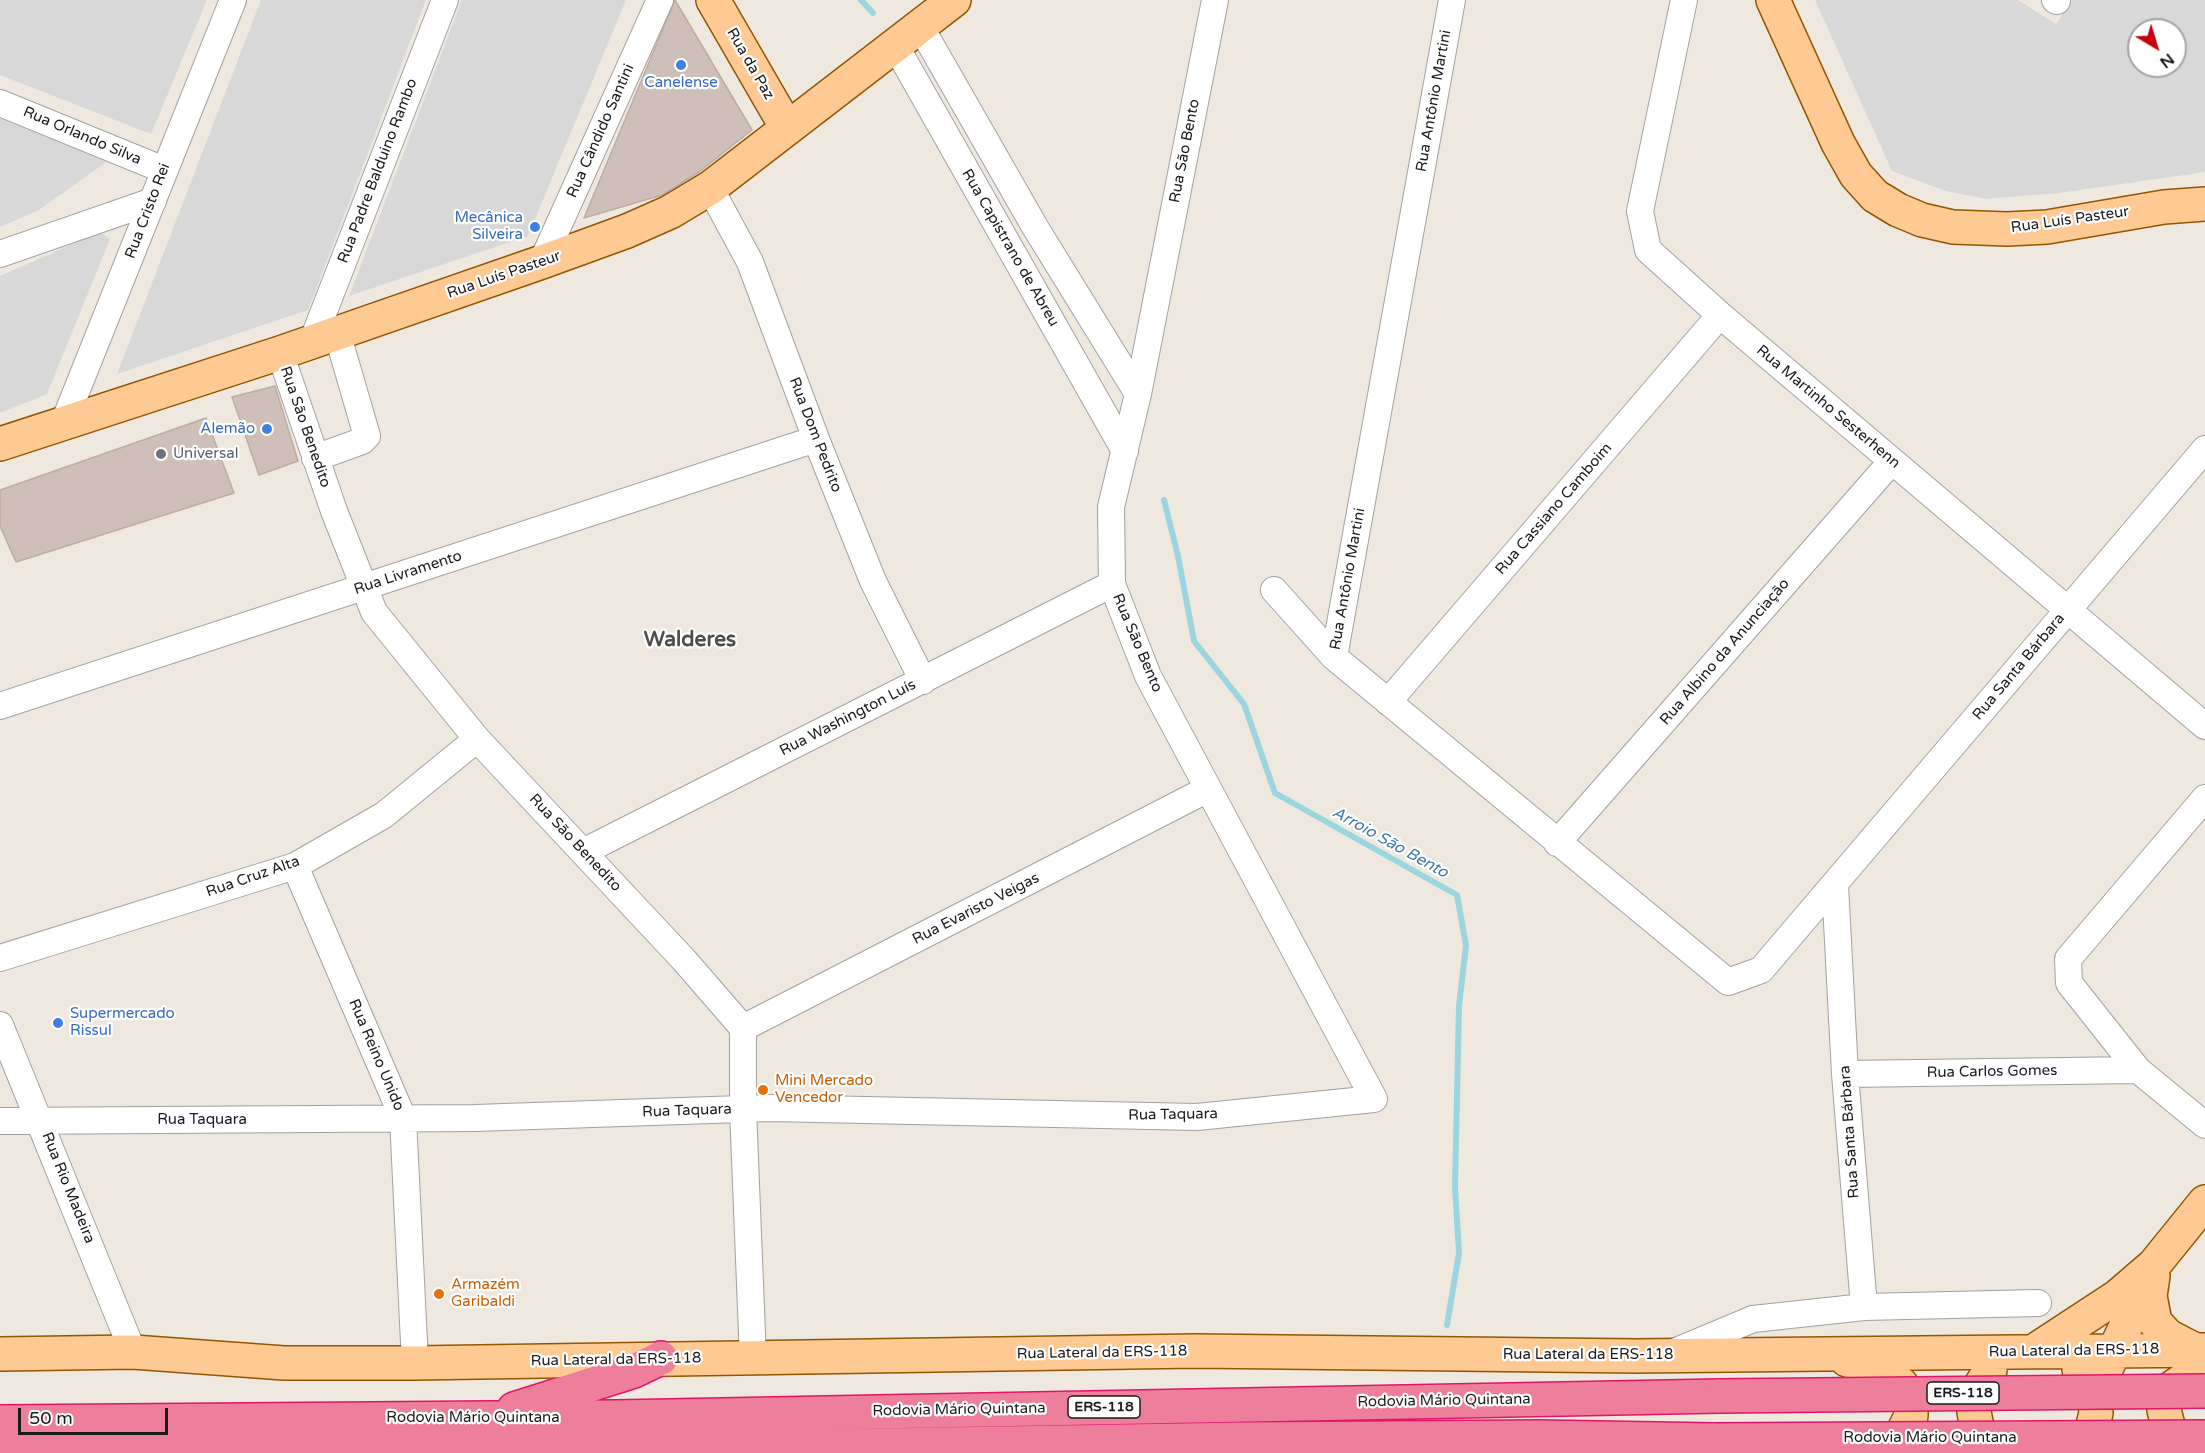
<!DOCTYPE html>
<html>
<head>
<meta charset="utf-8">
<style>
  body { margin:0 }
  #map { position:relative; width:2205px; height:1453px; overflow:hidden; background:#eee8df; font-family:"Varela Round",sans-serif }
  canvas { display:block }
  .north { position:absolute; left:2127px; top:18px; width:60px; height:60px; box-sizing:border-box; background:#fff; border:2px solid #a4a4a4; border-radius:50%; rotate:142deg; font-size:16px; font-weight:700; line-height:24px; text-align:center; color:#1b1b1b }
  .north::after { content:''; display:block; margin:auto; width:21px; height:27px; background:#c6000e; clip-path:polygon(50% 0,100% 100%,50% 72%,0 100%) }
  .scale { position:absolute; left:18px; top:1408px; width:150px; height:27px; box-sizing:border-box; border:3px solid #1b1b1b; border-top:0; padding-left:8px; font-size:18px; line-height:21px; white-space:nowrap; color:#1b1b1b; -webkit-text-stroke:4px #fff; paint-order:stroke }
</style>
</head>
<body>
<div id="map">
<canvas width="2205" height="1453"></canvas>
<div class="north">N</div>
<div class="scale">50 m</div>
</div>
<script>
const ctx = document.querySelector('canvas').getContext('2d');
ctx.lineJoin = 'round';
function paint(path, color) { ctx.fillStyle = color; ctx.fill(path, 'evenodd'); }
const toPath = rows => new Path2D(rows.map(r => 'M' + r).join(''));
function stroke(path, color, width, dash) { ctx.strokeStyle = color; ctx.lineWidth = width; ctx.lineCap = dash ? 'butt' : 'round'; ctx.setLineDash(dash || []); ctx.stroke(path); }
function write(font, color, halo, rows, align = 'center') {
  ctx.font = font + ' "Varela Round",sans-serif'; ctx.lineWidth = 4.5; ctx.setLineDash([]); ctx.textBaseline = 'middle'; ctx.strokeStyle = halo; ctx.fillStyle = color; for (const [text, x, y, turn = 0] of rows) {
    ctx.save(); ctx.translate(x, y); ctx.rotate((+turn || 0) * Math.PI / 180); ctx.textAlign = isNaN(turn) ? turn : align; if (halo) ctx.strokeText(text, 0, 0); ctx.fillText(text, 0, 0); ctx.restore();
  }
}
const residential = toPath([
  [0,0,207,0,151,134,0,75],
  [261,0,426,0,308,310,117,374],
  [462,0,626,0,528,236,349,296],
  [1815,0,2018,0,2056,24,2072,0,2205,0,2205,172,2059,193,1986,199,1946,191,1892,171],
  [2139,30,2175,30,2175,66,2139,66],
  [0,114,112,158,39,210,0,227],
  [100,232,110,239,47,394,0,413,0,276]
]);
const stream = toPath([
  [861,0,873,13],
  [1164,500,1178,556,1194,641,1244,704,1275,793,1457,895,1466,945,1459,1006,1455,1187,1459,1253,1447,1325]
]);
const building = toPath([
  [675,0,752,130,699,172,662,195,584,218,675,0],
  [275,386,298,461,259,475,232,397,275,386],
  [206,418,234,493,16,562,0,526,0,490,206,418]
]);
const minor = toPath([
  [1684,0,1640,211,1648,250,1720,315,2205,726],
  [2055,0,2057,1],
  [920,26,1035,227,1138,394],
  [895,45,1125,451],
  [0,103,164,170],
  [710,188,750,262,816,439,873,581,923,681],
  [0,254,153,201],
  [542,262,660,0],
  [312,342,445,0],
  [280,353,334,511,374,612,477,739,684,960,743,1028,743,1109,753,1359],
  [64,422,233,0],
  [315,458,362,441,367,436,337,333],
  [1274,590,1334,657,1728,982,1761,970,2205,449],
  [1334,657,1452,0],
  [1388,702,1720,315],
  [0,706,816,439],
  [2205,798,2068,959,2069,983,2138,1070,2205,1125],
  [1557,843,1892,461],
  [583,852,1112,584],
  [295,866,403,1118,415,1363],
  [1835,885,1845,1074,1864,1307],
  [0,958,295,866,384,815,477,739],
  [0,1025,133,1352],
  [743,1028,1208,789],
  [1845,1074,2138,1070],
  [0,1121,475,1118,770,1108,1197,1117,1374,1099,1148,676,1112,584,1111,507,1138,394,1215,0],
  [1674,1352,1753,1319,1864,1307,2038,1303]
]);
const major = toPath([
  [713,0,787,128],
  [1773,0,1838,143,1856,175,1875,196,1898,210,1922,220,1953,227,2007,229,2047,227,2164,207,2205,204],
  [0,444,280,353,542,262,627,231,670,212,710,188,954,0],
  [2153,1276,2150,1296,2155,1322,2168,1336,2195,1350],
  [2034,1351,2118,1296,2154,1265,2205,1202],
  [0,1354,133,1352,284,1363,415,1363,1195,1351,1636,1356,2205,1350],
  [1847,1360,1885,1373,1901,1384,1911,1400,1911,1416,1903,1432,1888,1446,1875,1451],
  [2106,1369,2151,1272],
  [1990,1370,1976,1393,1974,1412,1978,1432,1991,1453],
  [2199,1452,2169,1429,2164,1410,2170,1389,2205,1365],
  [2078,1453,2089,1441,2096,1413,2094,1394,2079,1369]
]);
const highway = toPath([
  [514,1409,634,1371,661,1358],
  [0,1422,616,1417,1720,1396],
  [0,1449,434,1444,649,1449,1244,1439,1540,1437,1715,1440]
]);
const highwayBridge = toPath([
  [1720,1396,2205,1391],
  [1715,1440,2205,1437]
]);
const markers = [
  [681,65,6,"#3f7fe0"],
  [535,227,6,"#3f7fe0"],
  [267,429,6,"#3f7fe0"],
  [161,454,6,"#6b7280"],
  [58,1023,6,"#3f7fe0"],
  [763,1090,6,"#e8710a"],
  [439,1294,6,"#e8710a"]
];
const shields = [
  [1963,1393,72],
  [1104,1407,72]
];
const shieldNames = [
  ["ERS-118",1963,1393],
  ["ERS-118",1104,1407]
];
const streetNames = [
  ["Rua da Paz",750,64,60],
  ["Rua Antônio Martini",1434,101,-80],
  ["Rua Cândido Santini",601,131,-66],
  ["Rua Orlando Silva",82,136,23],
  ["Rua São Bento",1185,151,-79],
  ["Rua Padre Balduino Rambo",378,171,-69],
  ["Rua Cristo Rei",148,211,-69],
  ["Rua Luís Pasteur",2070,220,-8],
  ["Rua Capistrano de Abreu",1010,248,60],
  ["Rua Luís Pasteur",504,275,-19],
  ["Rua Martinho Sesterhenn",1828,407,40],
  ["Rua São Benedito",305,427,71],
  ["Rua Dom Pedrito",815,435,69],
  ["Rua Cassiano Camboim",1554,509,-49],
  ["Rua Livramento",408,573,-18],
  ["Rua Antônio Martini",1348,579,-80],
  ["Rua São Bento",1137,643,67],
  ["Rua Albino da Anunciação",1725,652,-49],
  ["Rua Santa Bárbara",2019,667,-50],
  ["Rua Washington Luís",848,718,-27],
  ["Rua São Benedito",575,843,47],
  ["Rua Cruz Alta",253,877,-19],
  ["Rua Evaristo Veigas",976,909,-27],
  ["Rua Reino Unido",376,1055,67],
  ["Rua Carlos Gomes",1992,1072,-1],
  ["Rua Taquara",687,1111,-2],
  ["Rua Taquara",1173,1115,-1],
  ["Rua Taquara",202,1120],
  ["Rua Santa Bárbara",1850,1132,-94],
  ["Rua Rio Madeira",68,1188,68],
  ["Rua Lateral da ERS-118",2074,1351,-1],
  ["Rua Lateral da ERS-118",1102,1353,-1],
  ["Rua Lateral da ERS-118",1588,1355],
  ["Rua Lateral da ERS-118",616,1360,-1],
  ["Rodovia Mário Quintana",1444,1401,-1],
  ["Rodovia Mário Quintana",959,1410,-1],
  ["Rodovia Mário Quintana",473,1418],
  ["Rodovia Mário Quintana",1930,1438]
];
const shopNames = [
  ["Canelense",681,83,"center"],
  ["Mecânica",523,218],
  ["Silveira",523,235],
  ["Alemão",255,429],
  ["Supermercado",70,1014,"left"],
  ["Rissul",70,1031,"left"]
];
const worshipNames = [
  ["Universal",173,454]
];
const foodNames = [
  ["Mini Mercado",775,1081],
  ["Vencedor",775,1098],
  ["Armazém",451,1285],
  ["Garibaldi",451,1302]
];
const waterNames = [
  ["Arroio São Bento",1390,843,29]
];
const districtNames = [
  ["Walderes",690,640]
];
paint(residential, '#d9d8d8');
stroke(stream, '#9bd5e0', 6);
paint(building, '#cec0b8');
stroke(building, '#c0aca1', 1.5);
stroke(minor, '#a2a2a2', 28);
stroke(major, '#925700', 36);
stroke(highway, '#e3156a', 36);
stroke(minor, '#fff', 26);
stroke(major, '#ffc993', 33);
stroke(highway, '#ed7f9b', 33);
stroke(highwayBridge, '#e3156a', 36, []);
stroke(highwayBridge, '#ed7f9b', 33);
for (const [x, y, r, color] of markers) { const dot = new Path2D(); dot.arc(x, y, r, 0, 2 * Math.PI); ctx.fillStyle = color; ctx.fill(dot); stroke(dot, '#fff', 2); }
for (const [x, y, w] of shields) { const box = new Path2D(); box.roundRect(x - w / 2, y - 11, w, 22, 4.5); ctx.fillStyle = '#fff'; ctx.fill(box); stroke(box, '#1b1b1b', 1.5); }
write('bold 14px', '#1b1b1b', null, shieldNames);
write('15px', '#1b1b1b', '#fff', streetNames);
write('15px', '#366cbe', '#fff', shopNames, 'right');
write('15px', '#5b616d', '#fff', worshipNames, 'left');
write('15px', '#c56008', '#fff', foodNames, 'left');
write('italic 16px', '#3f7ba9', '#fff', waterNames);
write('bold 21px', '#4e4e4e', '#fff', districtNames);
</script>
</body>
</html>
